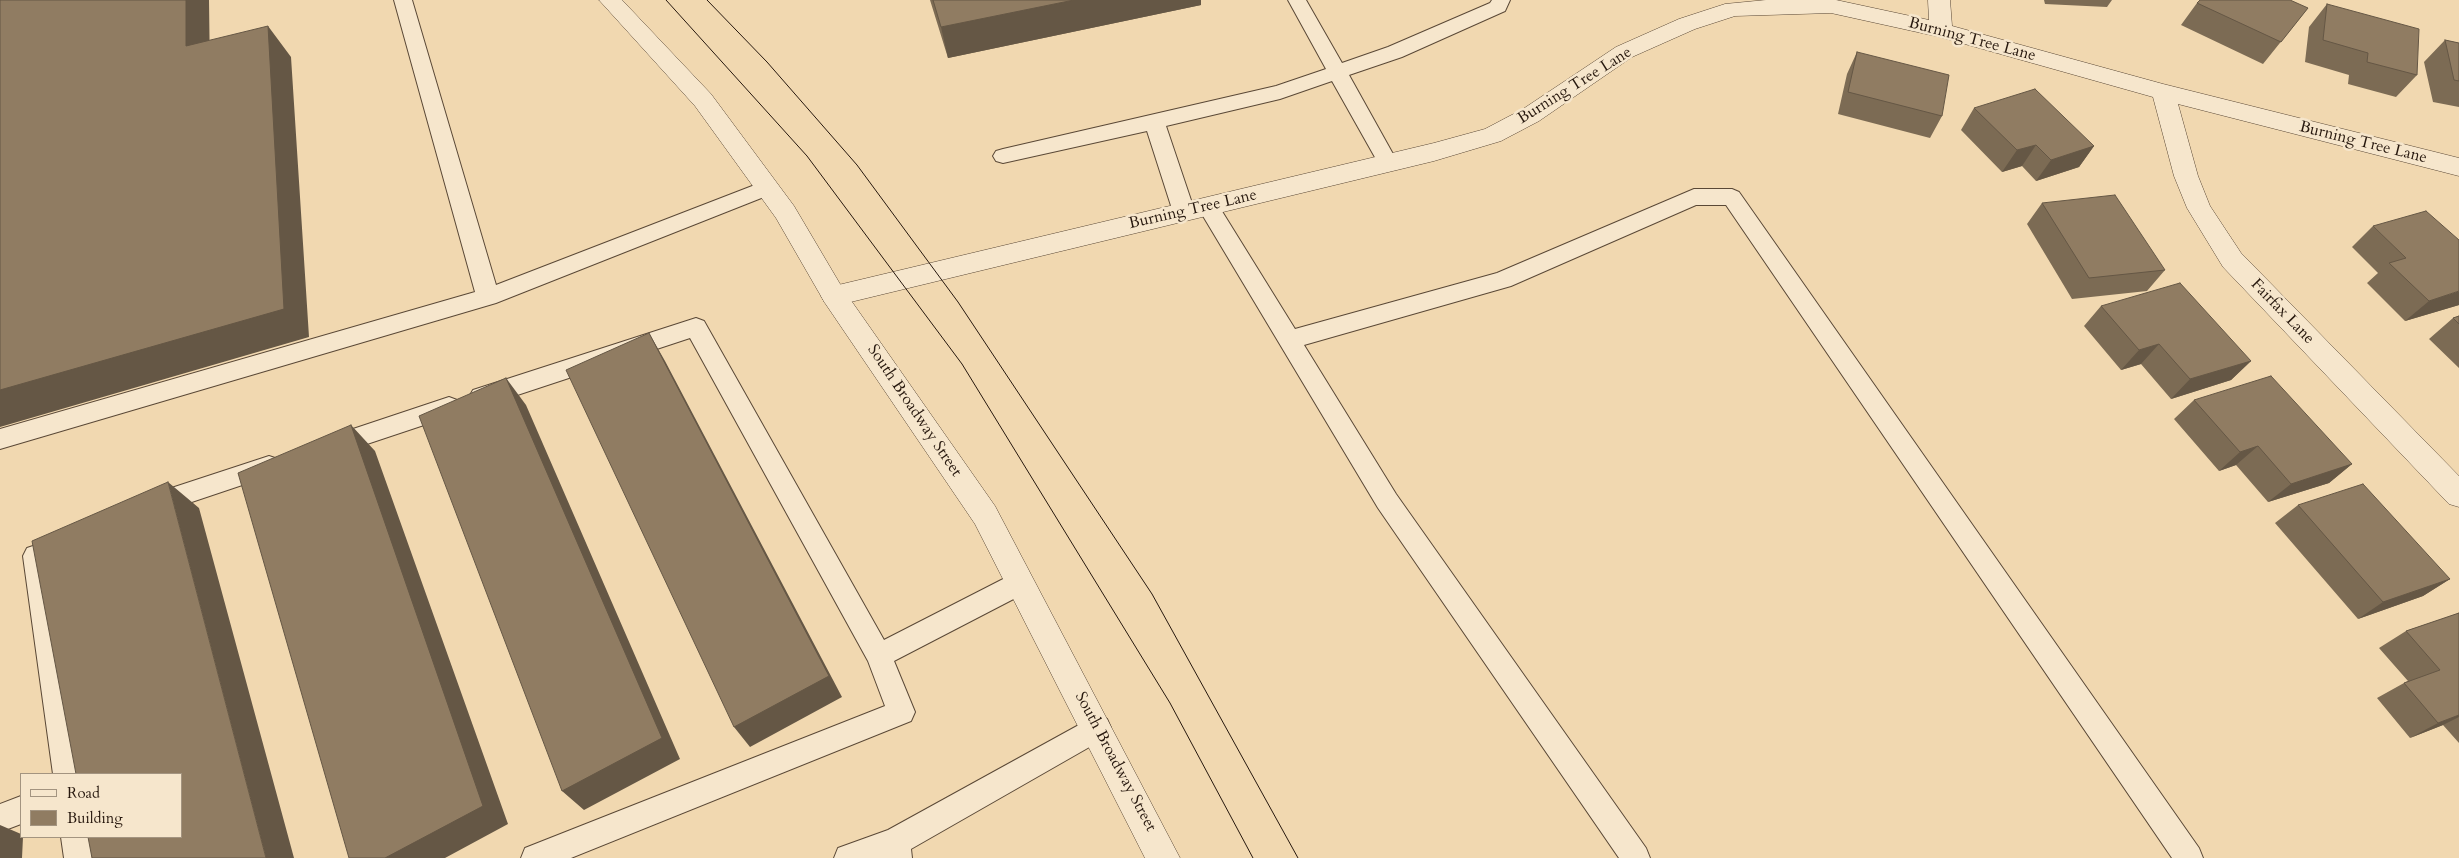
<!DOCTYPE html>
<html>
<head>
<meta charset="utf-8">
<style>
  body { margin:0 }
  #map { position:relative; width:2459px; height:858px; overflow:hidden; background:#f1d8b0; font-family:Cardo,serif }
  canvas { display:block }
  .legend { position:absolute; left:20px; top:773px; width:162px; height:65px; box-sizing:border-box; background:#f6e6cc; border:1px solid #a39480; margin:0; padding:6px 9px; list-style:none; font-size:15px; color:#27180e }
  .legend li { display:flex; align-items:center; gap:10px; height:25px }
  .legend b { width:25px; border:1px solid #a39480 }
</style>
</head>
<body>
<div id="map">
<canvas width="2459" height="858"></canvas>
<ul class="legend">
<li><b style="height:6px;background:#f6e6cc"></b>Road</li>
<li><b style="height:14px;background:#907c62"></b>Building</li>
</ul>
</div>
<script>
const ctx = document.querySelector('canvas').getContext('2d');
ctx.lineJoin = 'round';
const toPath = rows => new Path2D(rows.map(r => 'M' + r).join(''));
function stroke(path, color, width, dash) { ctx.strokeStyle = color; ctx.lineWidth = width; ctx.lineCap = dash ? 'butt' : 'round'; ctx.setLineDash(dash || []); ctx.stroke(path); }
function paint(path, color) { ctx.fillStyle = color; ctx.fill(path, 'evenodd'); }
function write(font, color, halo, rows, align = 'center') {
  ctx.font = font + ' Cardo,serif'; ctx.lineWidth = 5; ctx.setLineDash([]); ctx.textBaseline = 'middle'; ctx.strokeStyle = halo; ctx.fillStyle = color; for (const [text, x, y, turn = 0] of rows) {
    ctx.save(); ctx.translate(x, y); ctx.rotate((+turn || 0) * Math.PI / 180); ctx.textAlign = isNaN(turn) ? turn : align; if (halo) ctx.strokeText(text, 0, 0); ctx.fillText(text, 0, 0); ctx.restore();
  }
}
const service = toPath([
  [394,0,412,0,496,285,760,183,767,180,774,183,777,188,774,193,496,303,0,449,0,429,475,292,394,0],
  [1288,0,1306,0,1342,63,1388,47,1490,3,1492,0,1510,0,1505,11,1402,57,1349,75,1398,163,1395,168,1388,170,1381,168,1332,81,1280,99,1166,126,1195,212,1192,218,1184,220,1176,218,1173,212,1147,131,1003,163,996,161,993,156,996,151,1003,149,1276,86,1326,69,1288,0],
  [1694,189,1732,189,1739,192,2199,848,2203,858,2172,858,1726,205,1696,205,1511,286,1304,345,1396,494,1646,848,1650,858,1619,858,1378,508,1197,206,1201,200,1208,198,1215,200,1295,329,1497,273,1694,189],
  [696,318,704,321,884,640,1011,575,1020,572,1029,575,1033,583,1029,591,894,661,915,712,911,721,571,858,521,858,525,848,885,706,868,661,690,338,481,407,473,404,469,397,473,390,696,318],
  [449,397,457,400,461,407,457,414,331,456,323,453,319,446,323,439,449,397],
  [269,456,278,459,281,466,278,473,153,515,144,511,141,504,144,497,269,456],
  [36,545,45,548,49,556,81,774,53,774,23,556,27,548,36,545],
  [1097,715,1107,719,1111,728,1107,737,911,849,912,858,834,858,838,848,888,830,1097,715],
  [21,796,21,824,0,832,0,804,21,796],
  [61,837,89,837,92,858,64,858,61,837]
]);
const minor = toPath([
  [1766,0,1836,0,1929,20,1928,0,1950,0,1952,26,2163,84,2459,158,2459,176,2178,104,2198,176,2210,206,2241,253,2459,476,2459,507,2449,504,2223,267,2187,208,2174,176,2153,97,1940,37,1831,13,1735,16,1695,29,1632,57,1539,121,1501,141,1434,161,834,306,825,303,821,296,825,289,834,286,1434,143,1485,129,1523,109,1616,47,1679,19,1725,4,1766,0]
]);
const tertiary = toPath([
  [599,0,622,0,711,94,794,206,843,289,995,506,1180,858,1145,858,975,524,825,303,776,218,695,106,599,0]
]);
const tram = toPath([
  [666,0,807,156,962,364,1170,703,1253,858],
  [707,0,767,62,857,165,958,302,1152,594,1298,858]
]);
const wall = toPath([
  [930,0,1201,0,1201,5,948,58],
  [2044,0,2112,0,2107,7,2045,4],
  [2197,3,2308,8,2263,64,2181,25],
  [2327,4,2417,75,2396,97,2348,84,2349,75,2305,62,2309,27],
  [2445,40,2459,43,2459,107,2433,102,2424,62],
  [1857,52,1942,116,1930,138,1838,114,1847,74],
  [1974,108,2094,146,2079,167,2036,181,2022,166,2002,172,1961,130],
  [2042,203,2165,270,2147,291,2072,299,2027,224],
  [2373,226,2459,305,2405,321,2367,283,2378,273,2352,247],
  [2101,306,2251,361,2231,380,2171,399,2141,364,2121,370,2084,326],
  [2459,316,2459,368,2429,339,2453,318],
  [2194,400,2352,464,2329,483,2268,502,2236,465,2219,471,2174,419],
  [2298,505,2450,579,2423,596,2358,619,2275,523],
  [2459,613,2459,743,2443,725,2410,738,2377,698,2404,683,2408,681,2379,648,2406,631]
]);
const shadedWall = toPath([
  [186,0,209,0,210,77,186,46],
  [1074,0,1201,0,1201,5,948,58,941,27],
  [268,26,291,57,309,337,0,427,0,390],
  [2036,145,2022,166,2002,172,2017,150],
  [2094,146,2079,167,2036,181,2051,160],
  [2459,291,2459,305,2405,321,2429,301],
  [649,333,665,361,842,697,750,747,734,727],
  [2159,344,2141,364,2121,370,2139,350],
  [2251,361,2231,380,2171,399,2190,379],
  [506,378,526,405,680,759,584,810,562,791],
  [351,425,375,451,508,824,445,858,385,858],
  [2258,446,2236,465,2219,471,2240,452],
  [2352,464,2329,483,2268,502,2291,484],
  [168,482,199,508,294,858,266,858],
  [2450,579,2423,596,2358,619,2383,602],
  [2459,715,2459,717,2443,725,2410,738,2438,723],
  [0,825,21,834,21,837,23,837,22,858,0,858]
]);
const building = toPath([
  [0,0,186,0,186,46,268,26,284,309,0,390,0,0],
  [933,0,1074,0,941,27,933,0],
  [2200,0,2290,0,2308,8,2281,42,2197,3,2200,0],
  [2327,4,2419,29,2417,75,2367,62,2368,53,2323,40,2327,4],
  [2445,40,2459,43,2459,81,2454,80,2445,40],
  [1857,52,1949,75,1942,116,1848,92,1857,52],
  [2035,89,2094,146,2051,160,2036,145,2017,150,1974,108,2035,89],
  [2115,195,2165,270,2089,278,2042,203,2115,195],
  [2426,211,2459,240,2459,291,2429,301,2389,263,2406,258,2373,226,2426,211],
  [2180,283,2251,361,2190,379,2159,344,2139,350,2101,306,2180,283],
  [2459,316,2459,324,2453,318,2459,316],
  [649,333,829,676,734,727,566,370,649,333],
  [2271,376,2352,464,2291,484,2258,446,2240,452,2194,400,2271,376],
  [506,378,662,738,562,791,419,416,506,378],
  [351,425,483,806,385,858,349,858,238,473,351,425],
  [168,482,266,858,92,858,88,837,181,837,181,774,76,774,32,541,168,482],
  [2363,484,2450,579,2383,602,2298,505,2363,484],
  [2459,613,2459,715,2438,723,2404,683,2440,670,2406,631,2459,613]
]);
const streetNames = [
  ["Burning Tree Lane",1972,40,15],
  ["Burning Tree Lane",1575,86,-32],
  ["Burning Tree Lane",2363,143,14],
  ["Burning Tree Lane",1193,210,-13],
  ["Fairfax Lane",2282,312,46],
  ["South Broadway Street",914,411,56],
  ["South Broadway Street",1115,762,62]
];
stroke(service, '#5a4836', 2);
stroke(minor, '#5a4836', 1);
stroke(tertiary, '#5a4836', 1);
paint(service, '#f6e6cc');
paint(minor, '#f6e6cc');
paint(tertiary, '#f6e6cc');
stroke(tram, '#27180e', 1);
paint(wall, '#7c6b54');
paint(shadedWall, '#655745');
paint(building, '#907c62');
stroke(building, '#655745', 1);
write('16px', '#27180e', '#f6e6cc', streetNames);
</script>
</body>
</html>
